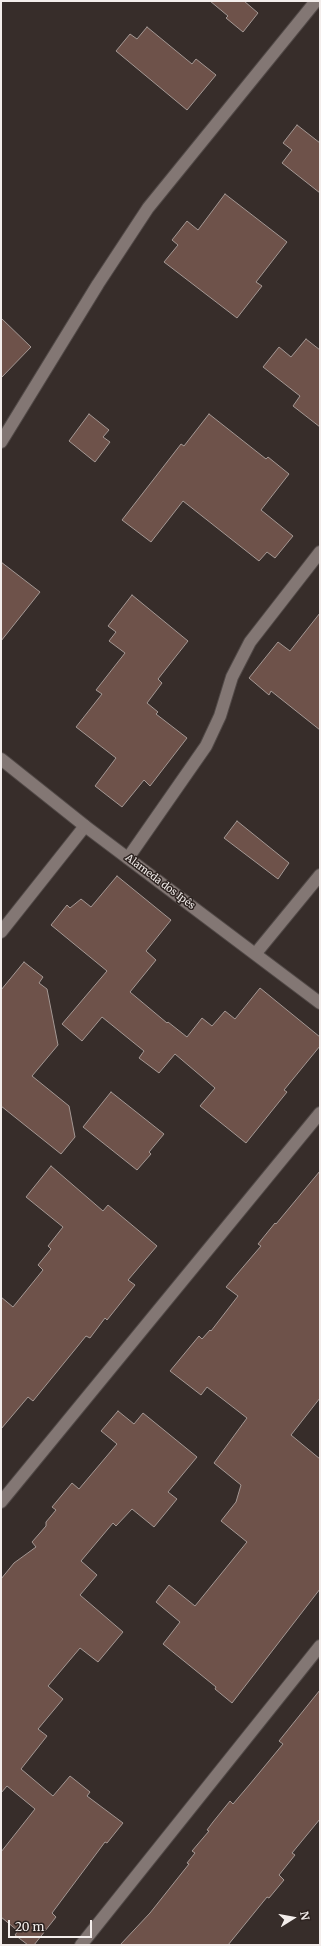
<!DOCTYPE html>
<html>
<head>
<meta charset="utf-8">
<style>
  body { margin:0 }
  #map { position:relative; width:321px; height:1946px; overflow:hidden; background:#372d2a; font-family:Merriweather,serif }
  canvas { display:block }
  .frame { position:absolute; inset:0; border:2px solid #f3edeb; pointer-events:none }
  .north { position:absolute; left:273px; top:1898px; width:40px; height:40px; -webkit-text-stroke:3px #2d2320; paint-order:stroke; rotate:79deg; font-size:11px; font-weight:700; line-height:16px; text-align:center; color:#f3edeb }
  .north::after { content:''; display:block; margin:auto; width:14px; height:18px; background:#f3edeb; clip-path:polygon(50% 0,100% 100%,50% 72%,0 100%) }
  .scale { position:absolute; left:8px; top:1920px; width:84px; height:18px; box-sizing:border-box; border:2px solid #f3edeb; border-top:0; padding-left:5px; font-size:12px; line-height:14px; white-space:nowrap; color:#f3edeb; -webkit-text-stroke:3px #2d2320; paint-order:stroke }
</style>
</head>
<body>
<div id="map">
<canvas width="321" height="1946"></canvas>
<div class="frame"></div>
<div class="north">N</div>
<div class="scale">20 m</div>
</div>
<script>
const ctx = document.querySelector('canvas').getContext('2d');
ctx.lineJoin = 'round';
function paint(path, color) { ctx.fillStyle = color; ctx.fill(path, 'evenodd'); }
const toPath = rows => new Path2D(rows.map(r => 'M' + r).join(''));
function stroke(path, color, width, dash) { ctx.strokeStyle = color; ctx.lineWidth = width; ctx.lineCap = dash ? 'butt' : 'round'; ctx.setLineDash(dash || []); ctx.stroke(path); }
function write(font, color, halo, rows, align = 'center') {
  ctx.font = font + ' Merriweather,serif'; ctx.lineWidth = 3; ctx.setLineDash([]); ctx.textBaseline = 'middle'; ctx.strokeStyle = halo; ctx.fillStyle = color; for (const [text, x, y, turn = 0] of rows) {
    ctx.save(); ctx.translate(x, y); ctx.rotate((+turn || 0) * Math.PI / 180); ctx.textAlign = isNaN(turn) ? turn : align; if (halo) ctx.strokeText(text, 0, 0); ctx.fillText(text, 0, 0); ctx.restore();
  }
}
const building = toPath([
  [210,1,244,1,258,13,243,32,226,18,228,16,210,1],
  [147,27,192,64,196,59,216,75,187,110,116,51,130,34,137,39,147,27],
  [297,125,320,143,320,193,282,163,292,150,283,143,297,125],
  [225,194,287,242,256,282,262,286,237,318,164,262,178,245,172,240,187,221,198,230,225,194],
  [1,318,31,347,1,378,1,318],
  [306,339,320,350,320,427,293,406,300,396,263,367,279,347,291,357,306,339],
  [89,414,109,430,103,437,110,442,95,462,69,441,89,414],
  [209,414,266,459,268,457,289,474,261,510,293,536,275,558,267,552,259,561,183,501,151,542,122,520,181,444,184,446,209,414],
  [1,562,40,592,1,641,1,562],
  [132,595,188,641,158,679,162,683,147,703,158,712,156,714,187,738,150,786,144,780,122,807,95,786,116,758,76,727,102,694,96,690,125,653,109,641,116,632,108,626,132,595],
  [320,613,320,730,271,691,269,695,249,678,278,642,290,651,320,613],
  [237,821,289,863,278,879,224,838,237,821],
  [117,876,171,920,146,951,156,960,130,992,167,1023,168,1022,187,1037,202,1018,212,1026,225,1011,235,1019,260,988,320,1037,320,1046,284,1090,287,1092,246,1143,200,1106,215,1088,175,1054,159,1073,139,1058,144,1051,102,1017,82,1041,62,1024,107,971,51,925,67,905,70,908,81,899,91,907,117,876],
  [24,962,43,977,39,983,47,989,58,1045,32,1076,69,1106,75,1137,61,1154,1,1106,1,990,24,962],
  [111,1092,164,1134,149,1152,151,1154,137,1170,83,1127,111,1092],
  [51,1166,103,1211,108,1205,157,1246,128,1280,135,1285,107,1320,105,1318,90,1338,86,1336,33,1401,28,1397,1,1429,1,1297,13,1307,43,1270,38,1265,51,1249,48,1246,63,1227,26,1197,51,1166],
  [320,1171,320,1398,291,1435,320,1459,320,1589,232,1703,215,1689,216,1687,163,1644,180,1622,156,1602,169,1585,195,1606,247,1542,221,1521,236,1502,241,1485,214,1463,247,1418,207,1387,201,1395,170,1371,199,1336,202,1339,210,1330,211,1331,238,1296,226,1287,261,1246,258,1244,275,1223,276,1224,320,1171],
  [118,1411,134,1424,143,1413,197,1457,168,1492,177,1499,154,1527,132,1509,116,1526,113,1523,81,1561,97,1575,80,1595,123,1632,98,1662,80,1648,48,1686,63,1699,38,1729,47,1736,21,1769,53,1796,70,1776,90,1792,87,1796,123,1823,107,1843,105,1842,52,1913,56,1917,34,1945,28,1945,15,1935,18,1931,1,1917,1,1852,35,1809,7,1786,1,1793,1,1579,14,1563,36,1547,32,1542,46,1526,46,1522,56,1510,52,1507,72,1483,79,1489,117,1444,101,1431,118,1411],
  [320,1690,320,1819,292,1853,295,1855,279,1875,284,1880,269,1898,267,1897,228,1945,120,1945,150,1913,189,1864,187,1863,195,1853,192,1851,209,1831,207,1830,213,1822,230,1801,233,1804,250,1784,283,1744,279,1741,320,1690]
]);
const street = toPath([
  [1,442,98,284,148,208,316,1],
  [128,858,206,746,220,716,232,677,250,642,320,552],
  [1,932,85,826],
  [256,953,320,875],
  [1,1502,320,1113],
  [81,1945,320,1646]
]);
const secondary = toPath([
  [1,759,85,826,320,1003]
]);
const streetNames = [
  ["Alameda dos Ipês",160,882,37]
];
paint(building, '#6e524a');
stroke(building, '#a49894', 1);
stroke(street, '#514947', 14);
stroke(secondary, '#514947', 14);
stroke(street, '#837774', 12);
stroke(secondary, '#837774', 12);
write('10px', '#f3edeb', '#2d2320', streetNames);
</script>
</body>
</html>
